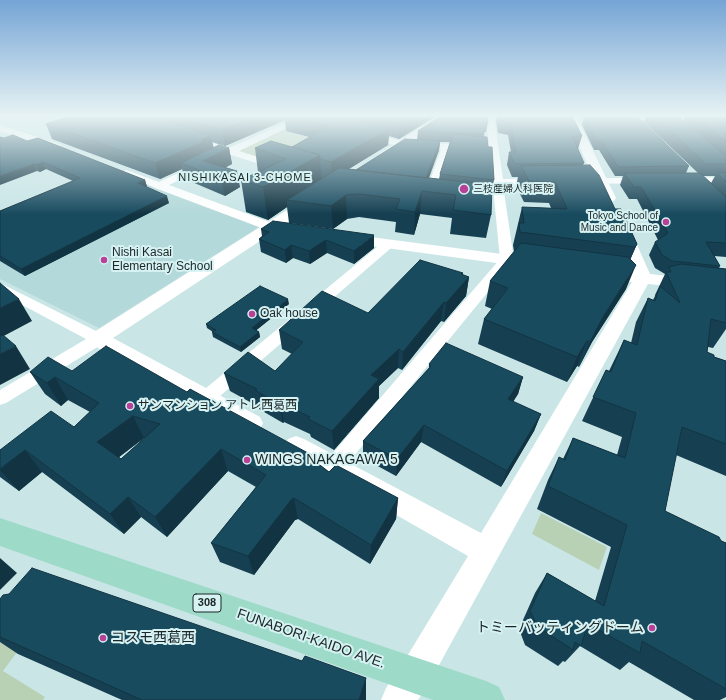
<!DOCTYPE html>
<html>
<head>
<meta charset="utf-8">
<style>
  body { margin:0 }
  canvas { display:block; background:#c9e5e6 }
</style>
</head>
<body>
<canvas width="726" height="700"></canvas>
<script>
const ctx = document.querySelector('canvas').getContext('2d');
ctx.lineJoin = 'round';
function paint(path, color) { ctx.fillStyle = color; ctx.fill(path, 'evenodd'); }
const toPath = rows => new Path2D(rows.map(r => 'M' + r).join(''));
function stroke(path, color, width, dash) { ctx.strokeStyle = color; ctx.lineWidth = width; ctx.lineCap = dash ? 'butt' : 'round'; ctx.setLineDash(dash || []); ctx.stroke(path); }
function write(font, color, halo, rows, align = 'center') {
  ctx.font = font + ' Helvetica,"Noto Sans JP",sans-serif'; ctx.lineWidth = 4; ctx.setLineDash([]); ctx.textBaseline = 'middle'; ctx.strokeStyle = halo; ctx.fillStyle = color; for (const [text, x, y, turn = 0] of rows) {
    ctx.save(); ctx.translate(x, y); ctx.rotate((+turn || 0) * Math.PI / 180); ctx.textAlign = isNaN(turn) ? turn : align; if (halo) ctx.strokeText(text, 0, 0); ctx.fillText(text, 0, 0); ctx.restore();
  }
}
const built = toPath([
  [135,179,259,227,99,328,0,279,0,241]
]);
const green = toPath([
  [282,130,323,142,284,164,239,152,239,150],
  [541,513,607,547,599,570,532,534],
  [67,585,3,671,45,697,43,700,0,700,0,610]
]);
const minor = toPath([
  [301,116,310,117,239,151,280,164,281,166,280,168,276,169,231,155,224,155,223,152,188,140,193,137,229,148,301,116],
  [486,116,494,117,503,179,538,178,543,181,538,184,503,185,514,260,340,473,333,476,326,473,323,467,326,461,500,259,486,116],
  [0,125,59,144,61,146,59,148,53,148,0,131,0,125],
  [368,132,401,141,470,145,475,148,470,151,450,150,435,195,430,198,425,195,441,149,401,147,365,137,365,133,368,132],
  [202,162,207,165,206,167,169,185,275,224,277,227,275,230,267,230,155,188,121,173,126,170,159,182,202,162],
  [726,177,726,183,688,184,683,181,688,178,726,177],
  [586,178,642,178,647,181,642,184,582,183,581,181,582,179,586,178],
  [387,241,393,245,391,248,212,403,206,405,200,403,197,398,200,393,383,242,387,241],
  [0,283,104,335,106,339,104,343,6,403,0,405,0,390,86,339,0,293,0,283]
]);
const tertiary = toPath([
  [439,116,452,116,389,157,385,158,379,154,439,116],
  [455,116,529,116,529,117,524,120,460,119,455,116],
  [566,116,576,116,616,198,614,201,609,202,604,201,602,198,566,116],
  [607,116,726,116,726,120,612,120,608,119,607,116],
  [311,197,316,198,318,201,316,204,113,338,260,417,263,423,260,429,252,432,244,429,91,344,88,339,91,334,306,198,311,197],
  [622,224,627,226,630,229,650,274,726,282,726,292,648,284,427,687,418,700,381,700,386,688,403,663,468,556,288,453,284,446,288,439,296,436,304,439,481,533,632,282,625,281,622,277,625,273,632,272,614,229,617,226,622,224],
  [347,234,533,258,539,260,541,263,539,266,533,268,342,242,339,239,342,236,347,234]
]);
const primary = toPath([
  [0,518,486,681,499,687,505,700,433,700,0,546,0,518]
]);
const wall = toPath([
  [62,116,436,116,399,139,389,136,388,145,349,169,356,170,417,140,418,131,441,116,488,123,486,132,484,132,484,136,494,180,491,195,491,215,486,238,450,234,452,218,420,214,414,235,395,232,396,222,359,217,347,219,333,229,289,223,287,207,268,220,246,212,241,180,258,172,255,148,292,147,309,137,286,131,285,120,225,146,212,142,214,148,229,148,232,164,226,167,240,187,225,196,185,179,182,169,160,179,52,139,46,124,66,118],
  [440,142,450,142,440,174,439,179,429,178,439,150],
  [497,116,572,116,582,136,578,149,584,163,583,165,615,209,637,244,630,260,626,289,592,342,579,367,577,366,567,382,478,344,484,319,492,309,485,306,490,281,514,252,513,245,522,207,551,208,549,203,524,202,516,186,518,177,512,177,507,165,509,152,511,152,508,135,498,133,496,121],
  [584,116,689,166,686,173,698,173,644,122,646,116,678,116,683,121,685,116,726,116,726,257,714,256,720,266,719,268,726,269,726,329,713,348,708,347,707,352,714,357,726,361,726,476,676,455,665,511,726,543,726,697,720,700,694,700,629,662,620,670,580,646,565,662,563,661,558,666,525,645,519,629,535,593,547,573,595,601,611,547,537,509,548,480,559,457,563,459,573,438,617,455,622,437,582,421,606,370,609,371,624,340,631,343,636,322,648,298,653,300,655,296,655,295,665,274,655,268,649,255,655,242,658,240,654,232,637,199,629,199,620,185,623,176,615,176,599,150,594,150,582,125],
  [703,176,715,176,711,183],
  [4,138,27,141,145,180,147,187,169,203,25,276,0,261,0,211,73,181,46,169,40,172,37,171],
  [261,229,374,248,354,264,327,253,310,264,293,258,286,263,261,252,259,239,262,236],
  [463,273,462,275,469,277,466,296,444,322,441,321,402,370,398,368,379,386,379,398,334,450,311,437,310,434,284,422,283,423,259,409,259,407,230,391,224,373,275,371,292,354,282,349,279,330,368,313],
  [289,304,256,330,259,332,260,337,241,352,213,337,212,332,213,332,207,328,206,324],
  [429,364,523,377,518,394,513,402,541,414,534,431,501,487,421,442,396,476,363,458,363,441,429,368],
  [72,371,187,392,319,459,320,465,329,472,398,498,396,519,370,564,298,519,295,520,254,575,220,562,211,543,256,487,228,471,167,537,141,517,124,534,42,472,19,491,0,477,0,450,74,427,90,412,68,400,61,406,45,394,30,372],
  [144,438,145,438,121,459,119,457],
  [0,599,302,661,366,678,366,700,122,700,18,654,0,642]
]);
const shadedWall = toPath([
  [0,116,6,116,0,118],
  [258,116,285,116,285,120,225,146,222,130],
  [412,116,436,116,399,139,399,124],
  [389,129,388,145,332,179,331,162],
  [211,135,214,151,181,163,182,169,160,179,155,163],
  [440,141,439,150,424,190,425,180],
  [229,148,232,164,211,175,203,161],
  [320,155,322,185,287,200,287,207,268,220,263,187],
  [43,162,46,169,40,172,36,165],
  [34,164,37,171,0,185,0,176],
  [237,171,240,187,225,196,221,179],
  [145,180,147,187,138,183],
  [422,191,420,214,414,235,415,212],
  [346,195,347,219,333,229,331,206],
  [167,196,169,203,25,276,21,269],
  [374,235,374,248,354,264,354,251],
  [326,240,327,253,310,264,309,251],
  [637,244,627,267,625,270,635,247],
  [291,245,293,258,286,263,285,250],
  [636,265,626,289,592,342,579,367,590,342,603,317],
  [463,273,460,288,469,277,466,296,444,322,446,303,461,274],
  [19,299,32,321,0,338,0,308],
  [288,299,289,304,253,333,252,328],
  [444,302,441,321,402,370,403,352],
  [259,332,260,337,241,352,240,347],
  [587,341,577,366,567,382,577,357],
  [16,346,30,369,0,385,0,354],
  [399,349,398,368,379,386,379,398,334,450,332,431,371,375],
  [55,377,68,400,61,406,47,383],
  [523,377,518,394,503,416,508,399],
  [281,403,284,422,283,423,279,405],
  [541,414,534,431,501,487,507,471],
  [133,416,144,438,110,464,97,442],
  [424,425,421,442,396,476,397,459],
  [221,449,228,471,167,537,155,517],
  [25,450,42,472,19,491,0,470],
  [319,459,321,480,316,462],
  [128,497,141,517,124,534,110,514],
  [294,498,298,519,295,520,254,575,248,556,291,500],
  [398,498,396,519,370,564,371,545],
  [0,558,17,573,0,590],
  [366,678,366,700,359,700]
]);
const building = toPath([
  [70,116,152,116,211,135,201,140,205,141,155,163,46,124,70,116],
  [175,116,258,116,222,130,175,116],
  [288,116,341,116,389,129,331,162,320,159,320,155,292,147,328,127,288,116],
  [371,116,412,116,399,124,371,116],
  [441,116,487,116,488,123,483,123,484,134,418,131,441,116],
  [500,116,572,116,582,136,572,136,584,163,515,164,509,152,516,152,510,122,500,120,500,116],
  [584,116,637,116,689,166,618,167,602,141,596,141,584,116],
  [654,116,678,116,726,156,726,164,706,164,654,116],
  [694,116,726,116,726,142,694,116],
  [453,134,487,137,488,147,492,147,494,180,440,174,453,134],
  [13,135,27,141,38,138,145,180,138,183,167,196,21,269,0,256,0,211,80,178,43,162,36,165,34,164,0,176,0,137,4,138,13,135],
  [405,139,440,141,426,178,356,170,405,139],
  [271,141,320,155,263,187,241,180,286,159,255,148,271,141],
  [219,145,229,148,203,161,237,171,221,179,181,163,219,145],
  [590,165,599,175,615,209,621,209,637,244,635,247,520,232,519,223,524,223,522,207,567,209,555,182,529,181,521,166,590,165],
  [339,168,492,185,491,215,453,210,456,195,422,191,415,212,396,209,400,199,359,194,346,195,331,206,287,200,339,168],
  [726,172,726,182,717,173,726,172],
  [624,173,700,173,726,197,726,243,706,242,720,266,672,261,662,255,655,242,668,233,641,187,634,187,624,173],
  [273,221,374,235,354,251,326,240,309,251,291,245,285,250,259,239,269,232,261,229,273,221],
  [521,243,628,257,636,265,603,317,590,342,587,341,577,357,484,319,508,288,490,281,521,243],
  [420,260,463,273,461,274,469,277,446,303,444,302,403,352,399,349,371,375,379,379,332,431,308,419,310,417,281,403,279,405,255,390,257,389,224,373,248,352,275,371,303,342,279,330,322,291,368,313,420,260],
  [681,264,726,269,726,323,711,319,707,352,714,355,714,357,726,361,726,444,682,427,665,511,719,537,721,541,726,543,726,689,642,641,640,653,588,624,581,646,575,642,573,650,538,627,530,611,547,573,604,606,627,525,548,486,559,457,565,460,573,438,625,458,636,413,593,397,606,370,611,372,624,340,637,345,648,298,655,301,660,286,680,303,666,272,671,272,669,267,681,264],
  [0,283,19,299,0,308,0,283],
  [260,286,288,299,252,328,259,332,240,347,212,332,216,330,206,324,260,286],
  [3,335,16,346,0,354,0,336,3,335],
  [446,343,523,377,508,399,541,414,507,471,424,425,397,459,363,441,431,366,429,364,446,343],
  [106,346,187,392,190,389,319,459,316,462,329,472,336,465,398,498,371,545,294,498,291,500,248,556,211,543,266,475,221,449,155,517,128,497,110,514,25,450,0,469,0,450,51,411,74,427,99,403,55,377,47,383,30,372,48,357,72,371,106,346],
  [133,416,160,424,121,459,97,442,133,416],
  [32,568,302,661,305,656,366,678,359,700,142,700,0,637,0,599,3,595,9,594,32,568]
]);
const markers = [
  [464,189,5,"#b84096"],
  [666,222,4,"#b84096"],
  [104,260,4,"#b84096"],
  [252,314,4,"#b84096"],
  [130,406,4,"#b84096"],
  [247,460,4,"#b84096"],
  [652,628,4,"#b84096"],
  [103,638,4,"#b84096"]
];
const farPoinames = [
  ["三枝産婦人科医院",473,189],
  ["Tokyo School of",658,216,"right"],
  ["Music and Dance",658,228,"right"]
];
const farNeighbourhoodnames = [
  ["NISHIKASAI 3-CHOME",245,178]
];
const shields = [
  [207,603,28]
];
const shieldNames = [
  ["308",207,603]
];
const poiNames = [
  ["Nishi Kasai",112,253],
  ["Elementary School",112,267],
  ["Oak house",260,314],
  ["サンマンション アトレ西葛西",138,406]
];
const nearPoinames = [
  ["WINGS NAKAGAWA 5",255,460],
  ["トミーバッティングドーム",644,628,"right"],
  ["コスモ西葛西",111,638]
];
const nearStreetnames = [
  ["FUNABORI-KAIDO AVE.",311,639,19]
];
paint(built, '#b4d9da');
paint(green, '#b8d1b5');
paint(minor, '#fff');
paint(tertiary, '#fff');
paint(primary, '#9ddbc8');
paint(wall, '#164052');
paint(shadedWall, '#123442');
paint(building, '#194b5f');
stroke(building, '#123442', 1);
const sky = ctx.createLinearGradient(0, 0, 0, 214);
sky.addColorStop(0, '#75a4d5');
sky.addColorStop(0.54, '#e7f3f4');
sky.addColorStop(1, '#e7f3f400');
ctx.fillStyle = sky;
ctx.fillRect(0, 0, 726, 214);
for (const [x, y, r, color] of markers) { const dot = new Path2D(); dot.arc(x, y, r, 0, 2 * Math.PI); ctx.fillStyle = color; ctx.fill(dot); stroke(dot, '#d6f2f3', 1.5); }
write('10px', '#1c2627', '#d6f2f3', farPoinames, 'left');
ctx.letterSpacing = '1px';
write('11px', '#1c2627', '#d6f2f3', farNeighbourhoodnames);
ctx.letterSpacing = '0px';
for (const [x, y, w] of shields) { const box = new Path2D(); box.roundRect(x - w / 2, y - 9, w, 18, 3); ctx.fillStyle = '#d6f2f3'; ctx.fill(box); stroke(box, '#1c2627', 1); }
write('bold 11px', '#1c2627', null, shieldNames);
write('12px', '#1c2627', '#d6f2f3', poiNames, 'left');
write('14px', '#1c2627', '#d6f2f3', nearPoinames, 'left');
write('14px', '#1c2627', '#d6f2f3', nearStreetnames);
</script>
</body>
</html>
